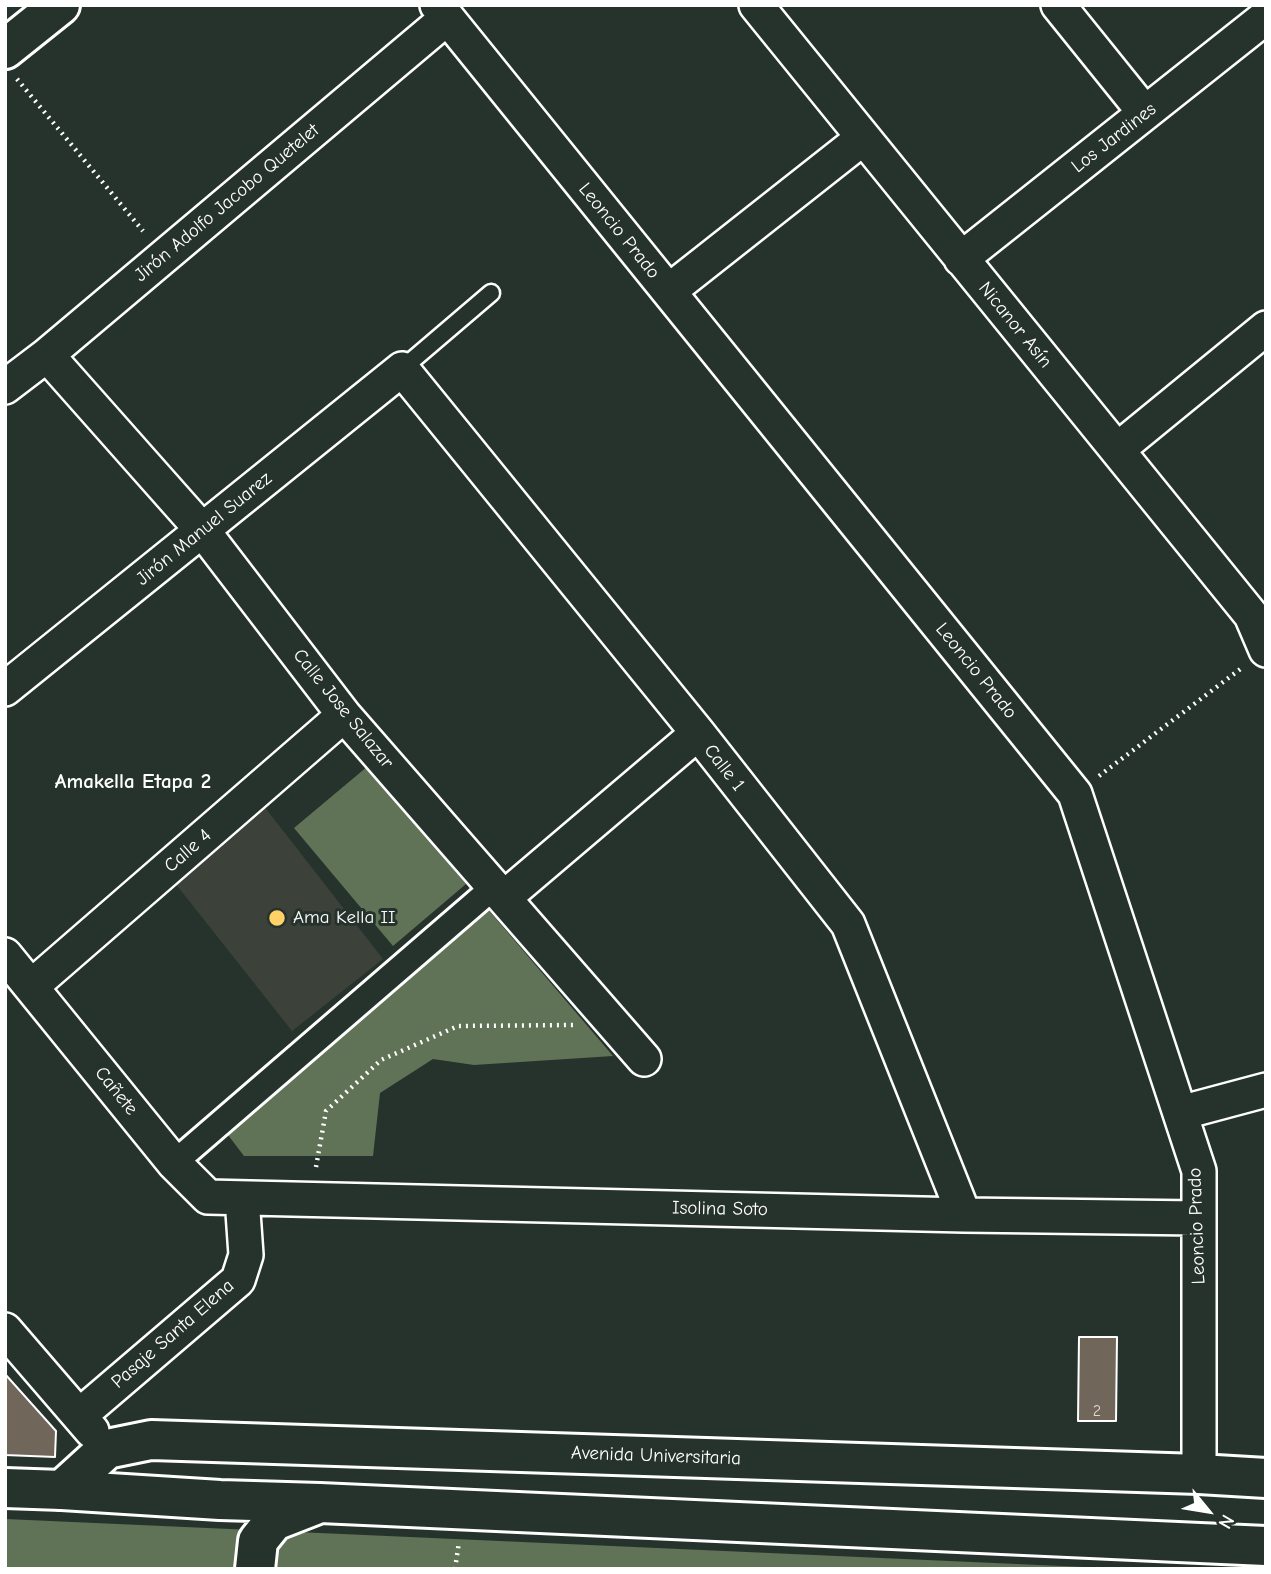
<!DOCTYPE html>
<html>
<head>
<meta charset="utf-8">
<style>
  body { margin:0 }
  #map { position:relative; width:1271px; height:1574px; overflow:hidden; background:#26332d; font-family:"Comic Neue",sans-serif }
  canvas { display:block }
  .frame { position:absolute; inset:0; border:7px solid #fff; pointer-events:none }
  .north { position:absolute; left:1173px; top:1476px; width:70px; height:70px; -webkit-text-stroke:5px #26332d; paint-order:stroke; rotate:120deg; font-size:19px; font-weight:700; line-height:28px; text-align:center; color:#fff }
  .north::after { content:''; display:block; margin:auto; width:24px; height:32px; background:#fff; clip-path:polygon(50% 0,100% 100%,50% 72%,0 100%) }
</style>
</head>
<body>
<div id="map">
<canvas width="1271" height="1574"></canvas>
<div class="frame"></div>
<div class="north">N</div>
</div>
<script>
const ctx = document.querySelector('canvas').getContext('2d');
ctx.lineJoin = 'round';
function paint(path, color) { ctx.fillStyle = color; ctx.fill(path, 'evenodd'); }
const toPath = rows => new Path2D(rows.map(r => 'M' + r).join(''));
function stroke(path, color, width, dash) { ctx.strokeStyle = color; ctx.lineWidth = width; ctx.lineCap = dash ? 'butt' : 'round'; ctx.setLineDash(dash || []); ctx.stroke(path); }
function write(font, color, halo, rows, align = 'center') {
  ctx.font = font + ' "Comic Neue",sans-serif'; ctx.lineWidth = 6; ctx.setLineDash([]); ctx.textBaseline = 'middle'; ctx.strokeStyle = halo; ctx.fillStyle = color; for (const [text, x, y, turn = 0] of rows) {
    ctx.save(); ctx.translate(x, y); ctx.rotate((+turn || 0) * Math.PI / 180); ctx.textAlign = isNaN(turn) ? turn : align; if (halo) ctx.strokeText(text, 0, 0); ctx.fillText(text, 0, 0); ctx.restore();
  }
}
const built = toPath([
  [263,805,383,959,292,1031,171,878]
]);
const green = toPath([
  [368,766,466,884,393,946,294,828],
  [486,907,613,1056,474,1065,433,1059,380,1093,373,1156,244,1156,225,1131],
  [5,1519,1129,1569,5,1569]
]);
const building = toPath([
  [1079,1337,1117,1337,1116,1421,1078,1421,1079,1337],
  [5,1374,56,1431,55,1457,5,1455,5,1374]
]);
const path = toPath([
  [17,79,143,231],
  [1099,776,1243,667],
  [316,1167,326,1111,381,1060,458,1026,573,1025],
  [455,1569,459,1542]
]);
const service = toPath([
  [402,369,491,293]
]);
const pedestrian = toPath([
  [174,1163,495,886]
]);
const minor = toPath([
  [437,5,1075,794,1199,1171,1199,1474],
  [756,5,1251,615,1266,650],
  [1058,5,1145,113],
  [961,259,1266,17],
  [669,291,863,138],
  [47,355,203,531,344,715,644,1059],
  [5,387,47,355,447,18],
  [1117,450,1266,328],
  [5,689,402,369,698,733,848,924,964,1215],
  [505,897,698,733],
  [5,955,174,1163,208,1197,964,1215,1199,1218],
  [32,986,344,715],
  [1180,1113,1266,1090],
  [5,1330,92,1431],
  [79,1416,238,1280,246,1255,242,1198]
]);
const tertiary = toPath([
  [5,49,60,5]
]);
const secondary = toPath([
  [62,1490,107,1449,151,1440,1199,1474,1266,1478]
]);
const primary = toPath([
  [5,1488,62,1490,220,1500,320,1503,1266,1546],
  [255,1569,258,1541,274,1521,315,1505]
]);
const markers = [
  [277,918,9,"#ffd166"]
];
const numberNames = [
  ["2",1097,1411]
];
const streetNames = [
  ["Los Jardines",1114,138,-38],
  ["Jirón Adolfo Jacobo Quetelet",227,203,-40],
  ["Leoncio Prado",619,231,51],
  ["Nicanor Asín",1015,325,51],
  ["Jirón Manuel Suarez",204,529,-39],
  ["Leoncio Prado",976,671,51],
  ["Calle Jose Salazar",343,709,51],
  ["Calle 1",724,768,52],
  ["Calle 4",188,851,-41],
  ["Cañete",116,1091,51],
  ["Isolina Soto",720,1209,1],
  ["Leoncio Prado",1197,1226,-92],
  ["Pasaje Santa Elena",173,1334,-41],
  ["Avenida Universitaria",656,1456,2]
];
const poiNames = [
  ["Ama Kella II",293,918]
];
const neighbourhoodNames = [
  ["Amakella Etapa 2",133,782]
];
paint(built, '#3c423a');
paint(green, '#607356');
paint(building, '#71665a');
stroke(building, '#fff', 2);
stroke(service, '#fff', 21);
stroke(pedestrian, '#fff', 30);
stroke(minor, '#fff', 38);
stroke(tertiary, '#fff', 44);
stroke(secondary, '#fff', 44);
stroke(primary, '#fff', 44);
stroke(path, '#fff', 4.5, [2, 5]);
stroke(service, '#26332d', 16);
stroke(pedestrian, '#26332d', 24);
stroke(minor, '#26332d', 33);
stroke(tertiary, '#26332d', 38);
stroke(secondary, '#26332d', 38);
stroke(primary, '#26332d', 38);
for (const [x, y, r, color] of markers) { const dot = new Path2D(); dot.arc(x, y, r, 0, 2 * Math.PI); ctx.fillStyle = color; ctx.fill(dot); stroke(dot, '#26332d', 2.5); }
write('16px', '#dcd9d6', null, numberNames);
write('19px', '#fff', '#26332d', streetNames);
write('19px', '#fff', '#26332d', poiNames, 'left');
write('bold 21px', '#fff', '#26332d', neighbourhoodNames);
</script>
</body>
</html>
